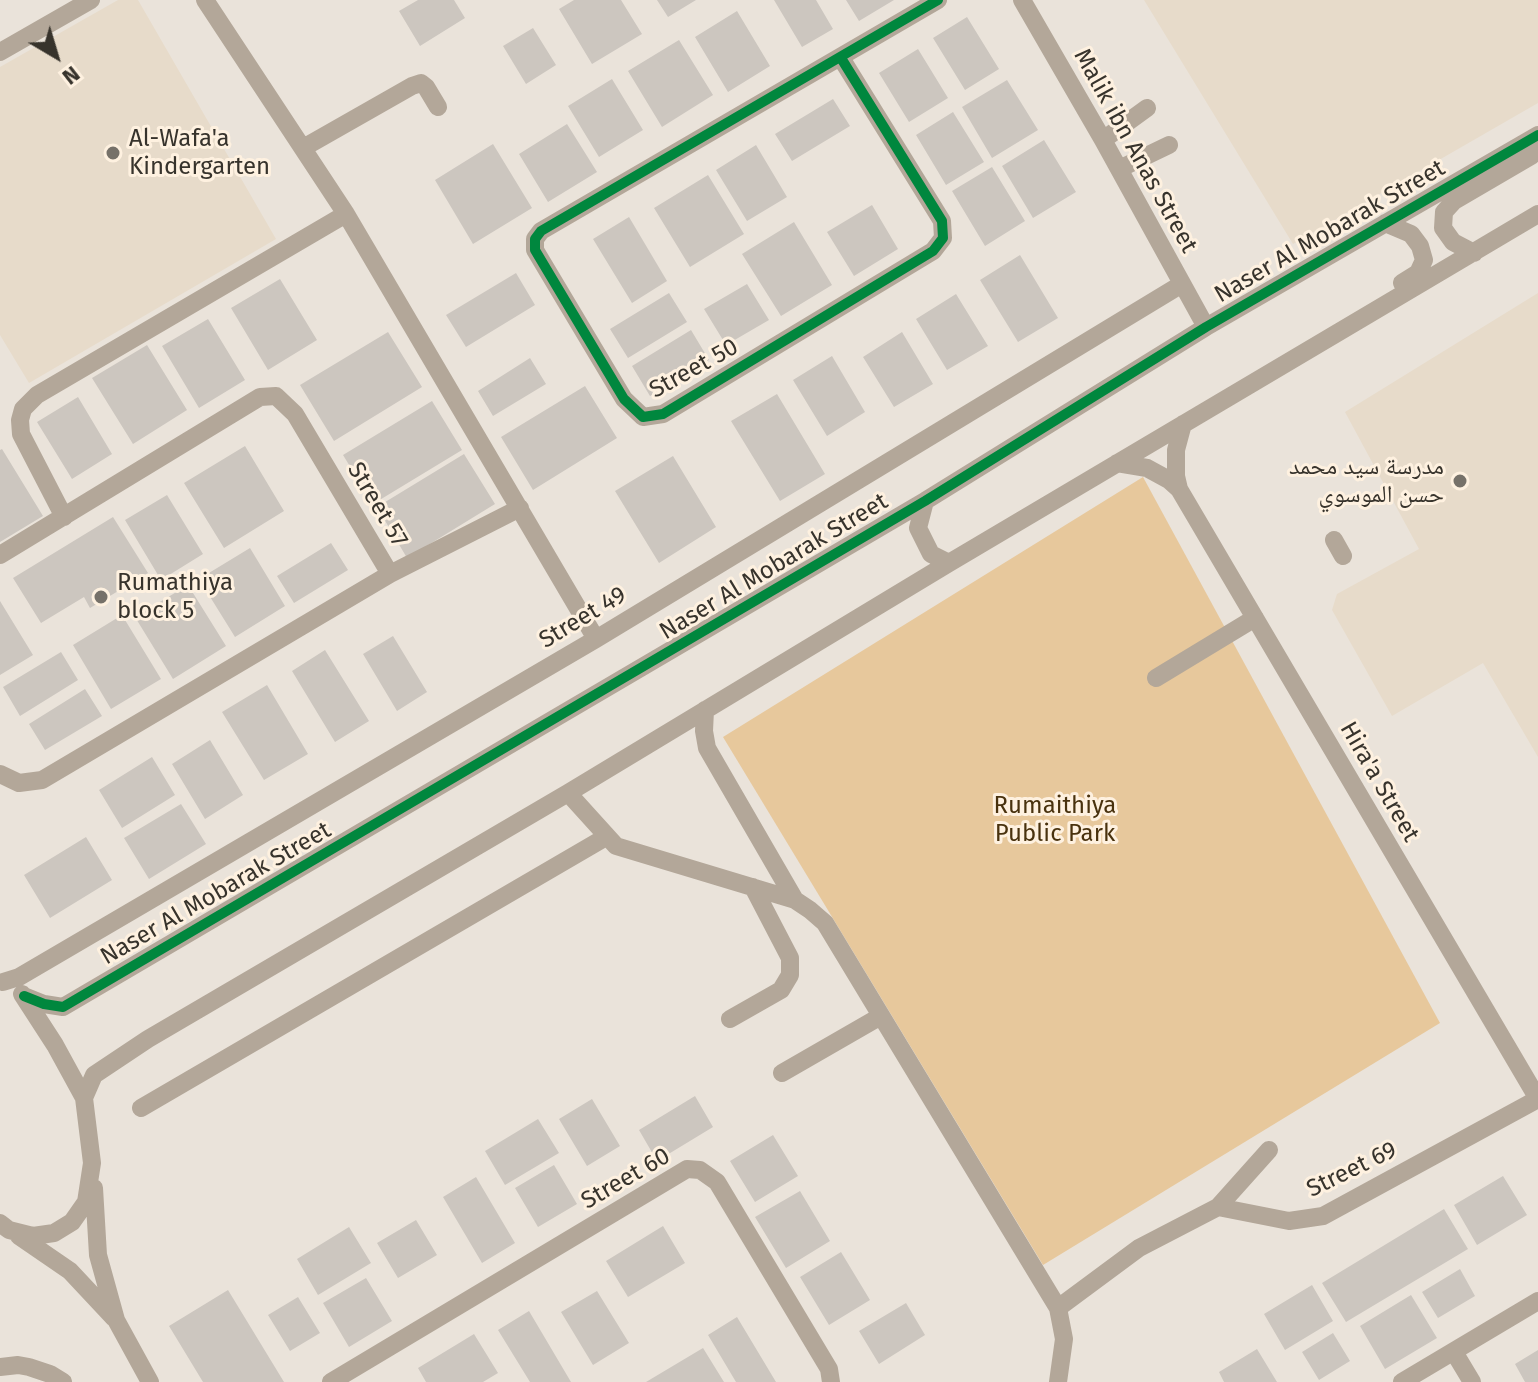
<!DOCTYPE html>
<html>
<head>
<meta charset="utf-8">
<style>
  body { margin:0 }
  #map { position:relative; width:1538px; height:1382px; overflow:hidden; background:#eae3da; font-family:"Fira Sans",sans-serif }
  canvas { display:block }
  .north { position:absolute; left:16px; top:16px; width:80px; height:80px; -webkit-text-stroke:6px #fef1e0; paint-order:stroke; rotate:142deg; font-size:22px; font-weight:700; line-height:32px; text-align:center; color:#37332c }
  .north::after { content:''; display:block; margin:auto; width:28px; height:36px; background:#37332c; clip-path:polygon(50% 0,100% 100%,50% 72%,0 100%) }
</style>
</head>
<body>
<div id="map">
<canvas width="1538" height="1382"></canvas>
<div class="north">N</div>
</div>
<script>
const ctx = document.querySelector('canvas').getContext('2d');
ctx.lineJoin = 'round';
function paint(path, color) { ctx.fillStyle = color; ctx.fill(path, 'evenodd'); }
const toPath = rows => new Path2D(rows.map(r => 'M' + r).join(''));
function stroke(path, color, width, dash) { ctx.strokeStyle = color; ctx.lineWidth = width; ctx.lineCap = dash ? 'butt' : 'round'; ctx.setLineDash(dash || []); ctx.stroke(path); }
function write(font, color, halo, rows, align = 'center') {
  ctx.font = font + ' "Fira Sans","Noto Naskh Arabic",sans-serif'; ctx.lineWidth = 6; ctx.setLineDash([]); ctx.textBaseline = 'middle'; ctx.strokeStyle = halo; ctx.fillStyle = color; for (const [text, x, y, turn = 0] of rows) {
    ctx.save(); ctx.translate(x, y); ctx.rotate((+turn || 0) * Math.PI / 180); ctx.textAlign = isNaN(turn) ? turn : align; if (halo) ctx.strokeText(text, 0, 0); ctx.fillText(text, 0, 0); ctx.restore();
  }
}
const built = toPath([
  [118,0,138,0,276,239,29,383,0,335,0,67],
  [1144,0,1538,0,1538,103,1293,244],
  [1538,293,1538,757,1483,663,1392,716,1332,610,1337,594,1419,549,1345,412]
]);
const green = toPath([
  [1143,477,1440,1023,1043,1265,723,737]
]);
const building = toPath([
  [418,0,454,0,465,18,420,46,399,11],
  [574,0,621,0,642,34,592,64,559,9],
  [657,0,696,0,668,17],
  [774,0,816,0,833,29,802,47],
  [846,0,894,0,859,21],
  [737,11,770,66,728,92,695,37],
  [967,17,999,69,965,90,933,38],
  [533,28,556,65,526,84,503,46],
  [679,40,713,95,662,127,628,71],
  [918,49,948,98,909,122,879,73],
  [612,79,643,130,599,157,568,106],
  [1007,80,1038,130,992,158,962,107],
  [833,99,850,126,792,161,775,134],
  [953,112,984,162,946,185,916,135],
  [567,124,597,172,548,202,519,154],
  [1044,140,1076,192,1033,218,1002,166],
  [493,144,532,208,473,244,435,180],
  [756,145,787,197,747,221,716,170],
  [992,167,1025,221,985,246,952,191],
  [708,175,744,234,690,267,654,208],
  [872,205,898,249,854,276,827,232],
  [629,217,667,281,632,303,593,239],
  [794,222,832,285,781,316,742,254],
  [1020,255,1058,318,1018,342,980,280],
  [516,273,535,305,466,347,446,315],
  [280,279,317,340,268,370,231,308],
  [747,284,769,320,726,345,704,309],
  [669,293,687,322,628,358,610,329],
  [956,294,988,346,947,370,916,319],
  [208,319,245,380,199,408,162,346],
  [691,330,709,360,650,396,632,366],
  [388,332,422,387,334,441,300,385],
  [902,332,933,384,894,407,863,357],
  [147,345,187,410,133,444,92,378],
  [832,356,865,412,827,436,793,380],
  [530,358,546,384,493,416,478,391],
  [585,386,617,438,533,490,501,437],
  [777,394,825,474,780,501,731,421],
  [78,397,112,454,72,479,37,422],
  [432,401,462,450,373,504,343,455],
  [245,446,284,511,224,548,184,483],
  [2,449,43,516,0,542,0,450],
  [464,454,495,504,407,558,377,507],
  [673,456,716,527,659,563,615,491],
  [167,495,203,554,161,580,125,520],
  [113,517,148,573,90,608,84,597,41,623,13,578],
  [331,543,348,570,294,603,277,576],
  [250,548,285,606,235,637,199,579],
  [188,585,226,646,173,679,135,617],
  [0,601,33,655,0,675],
  [122,615,161,679,111,709,73,645],
  [393,636,427,692,397,711,363,654],
  [325,650,369,721,335,742,292,671],
  [61,652,78,680,20,716,3,687],
  [267,685,308,754,264,780,222,712],
  [85,689,102,716,45,750,29,724],
  [210,740,243,795,205,819,172,764],
  [152,757,175,795,122,828,99,790],
  [181,804,206,844,149,879,124,838],
  [86,837,112,880,50,918,24,875],
  [695,1096,713,1127,657,1161,639,1130],
  [592,1099,620,1146,587,1166,559,1119],
  [538,1119,559,1153,505,1185,485,1151],
  [773,1135,798,1176,755,1202,730,1161],
  [554,1165,577,1204,538,1227,515,1188],
  [1503,1176,1527,1215,1477,1245,1454,1205],
  [476,1177,515,1243,482,1263,443,1197],
  [800,1191,830,1241,786,1268,755,1217],
  [1444,1209,1468,1249,1346,1322,1322,1283],
  [416,1220,437,1255,398,1278,377,1243],
  [663,1226,685,1263,628,1297,606,1261],
  [349,1227,371,1263,318,1295,297,1259],
  [841,1252,870,1300,829,1325,800,1277],
  [1460,1269,1475,1296,1438,1318,1422,1292],
  [366,1278,392,1321,349,1347,323,1303],
  [1312,1285,1333,1321,1285,1350,1264,1314],
  [228,1290,284,1382,203,1382,169,1326],
  [597,1291,629,1343,593,1365,561,1312],
  [1411,1295,1437,1338,1385,1369,1360,1326],
  [298,1297,320,1333,290,1351,268,1315],
  [906,1303,925,1335,879,1364,859,1331],
  [529,1311,571,1382,530,1382,498,1330],
  [737,1317,776,1382,736,1382,708,1335],
  [1333,1333,1350,1361,1319,1380,1302,1352],
  [474,1334,498,1373,483,1382,426,1382,418,1368],
  [703,1348,724,1382,646,1382],
  [1257,1349,1277,1382,1224,1382,1219,1372],
  [1538,1350,1538,1382,1525,1382,1515,1364]
]);
const minor = toPath([
  [205,0,346,214,596,639],
  [1022,0,1103,140,1206,327],
  [0,52,91,0],
  [841,58,942,221,943,238,933,251,663,414,643,417,624,399,535,250,535,239,541,231,938,0],
  [1103,140,1147,108],
  [303,148,412,86,421,83,426,87,438,107],
  [1119,169,1169,145],
  [1385,223,1411,234,1420,246,1424,260,1418,273,1402,283],
  [1474,253,1453,242,1443,228,1444,212,1454,201,1531,156,1538,148],
  [1183,424,1176,450,1176,476,1179,489,1538,1099],
  [1117,463,1147,468,1169,480,1179,489],
  [925,501,918,528,931,554,949,563],
  [64,517,21,434,20,420,23,409,37,395,346,214],
  [1334,540,1343,556],
  [0,555,260,397,276,396,295,414,390,574],
  [1156,678,1255,618],
  [705,710,704,731,707,748,795,900],
  [0,774,19,783,42,780,390,574,520,508],
  [568,793,616,846,795,900,810,910,825,923,1058,1308,1064,1339,1058,1382],
  [3,982,19,977,596,639,1182,284],
  [24,996,44,1004,63,1007,925,501,1206,327,1538,135],
  [730,1019,781,990,790,975,790,958,753,887],
  [782,1073,881,1016],
  [84,1098,94,1075,148,1039,568,793,949,563,1538,214],
  [141,1108,606,837],
  [94,1188,98,1255,116,1320,150,1382],
  [1218,1207,1269,1150],
  [0,1223,9,1230,33,1236,54,1233,72,1222,86,1202,92,1163,84,1098,55,1045,22,994],
  [19,1236,70,1271,114,1318],
  [1058,1308,1139,1248,1218,1207,1289,1221,1323,1216,1538,1099],
  [1454,1352,1472,1382],
  [0,1367,18,1365,29,1367,50,1374,63,1382],
  [331,1382,687,1169,700,1170,717,1182,829,1369,831,1382],
  [1402,1382,1538,1301]
]);
const cycleway = toPath([
  [841,58,942,221,943,238,933,251,663,414,643,417,624,399,535,250,535,239,541,231,938,0],
  [24,996,44,1004,63,1007,925,501,1206,327,1538,135]
]);
const markers = [
  [113,153,8,"#767169"],
  [1460,481,8,"#767169"],
  [101,597,8,"#767169"]
];
const poiNames = [
  ["Al-Wafa'a",129,139],
  ["Kindergarten",129,167],
  ["مدرسة سيد محمد",1444,467,"right"],
  ["حسن الموسوي",1444,495,"right"],
  ["Rumathiya",117,583],
  ["block 5",117,611]
];
const streetNames = [
  ["Malik ibn Anas Street",1135,151,61],
  ["Naser Al Mobarak Street",1330,232,-30],
  ["Street 50",694,369,-29],
  ["Street 57",377,505,59],
  ["Naser Al Mobarak Street",774,567,-31],
  ["Street 49",583,618,-31],
  ["Hira'a Street",1379,782,60],
  ["Naser Al Mobarak Street",216,894,-30],
  ["Street 69",1352,1170,-26],
  ["Street 60",626,1179,-30]
];
const parkNames = [
  ["Rumaithiya",1055,806],
  ["Public Park",1055,834]
];
paint(built, '#e7dbca');
paint(green, '#e7c89c');
paint(building, '#ccc6bf');
stroke(minor, '#b3a799', 18);
stroke(cycleway, '#00873e', 10);
for (const [x, y, r, color] of markers) { const dot = new Path2D(); dot.arc(x, y, r, 0, 2 * Math.PI); ctx.fillStyle = color; ctx.fill(dot); stroke(dot, '#fef1e0', 3); }
write('24px', '#37332c', '#fef1e0', poiNames, 'left');
write('24px', '#37332c', '#fef1e0', streetNames);
write('24px', '#49320e', '#fef1e0', parkNames);
</script>
</body>
</html>
